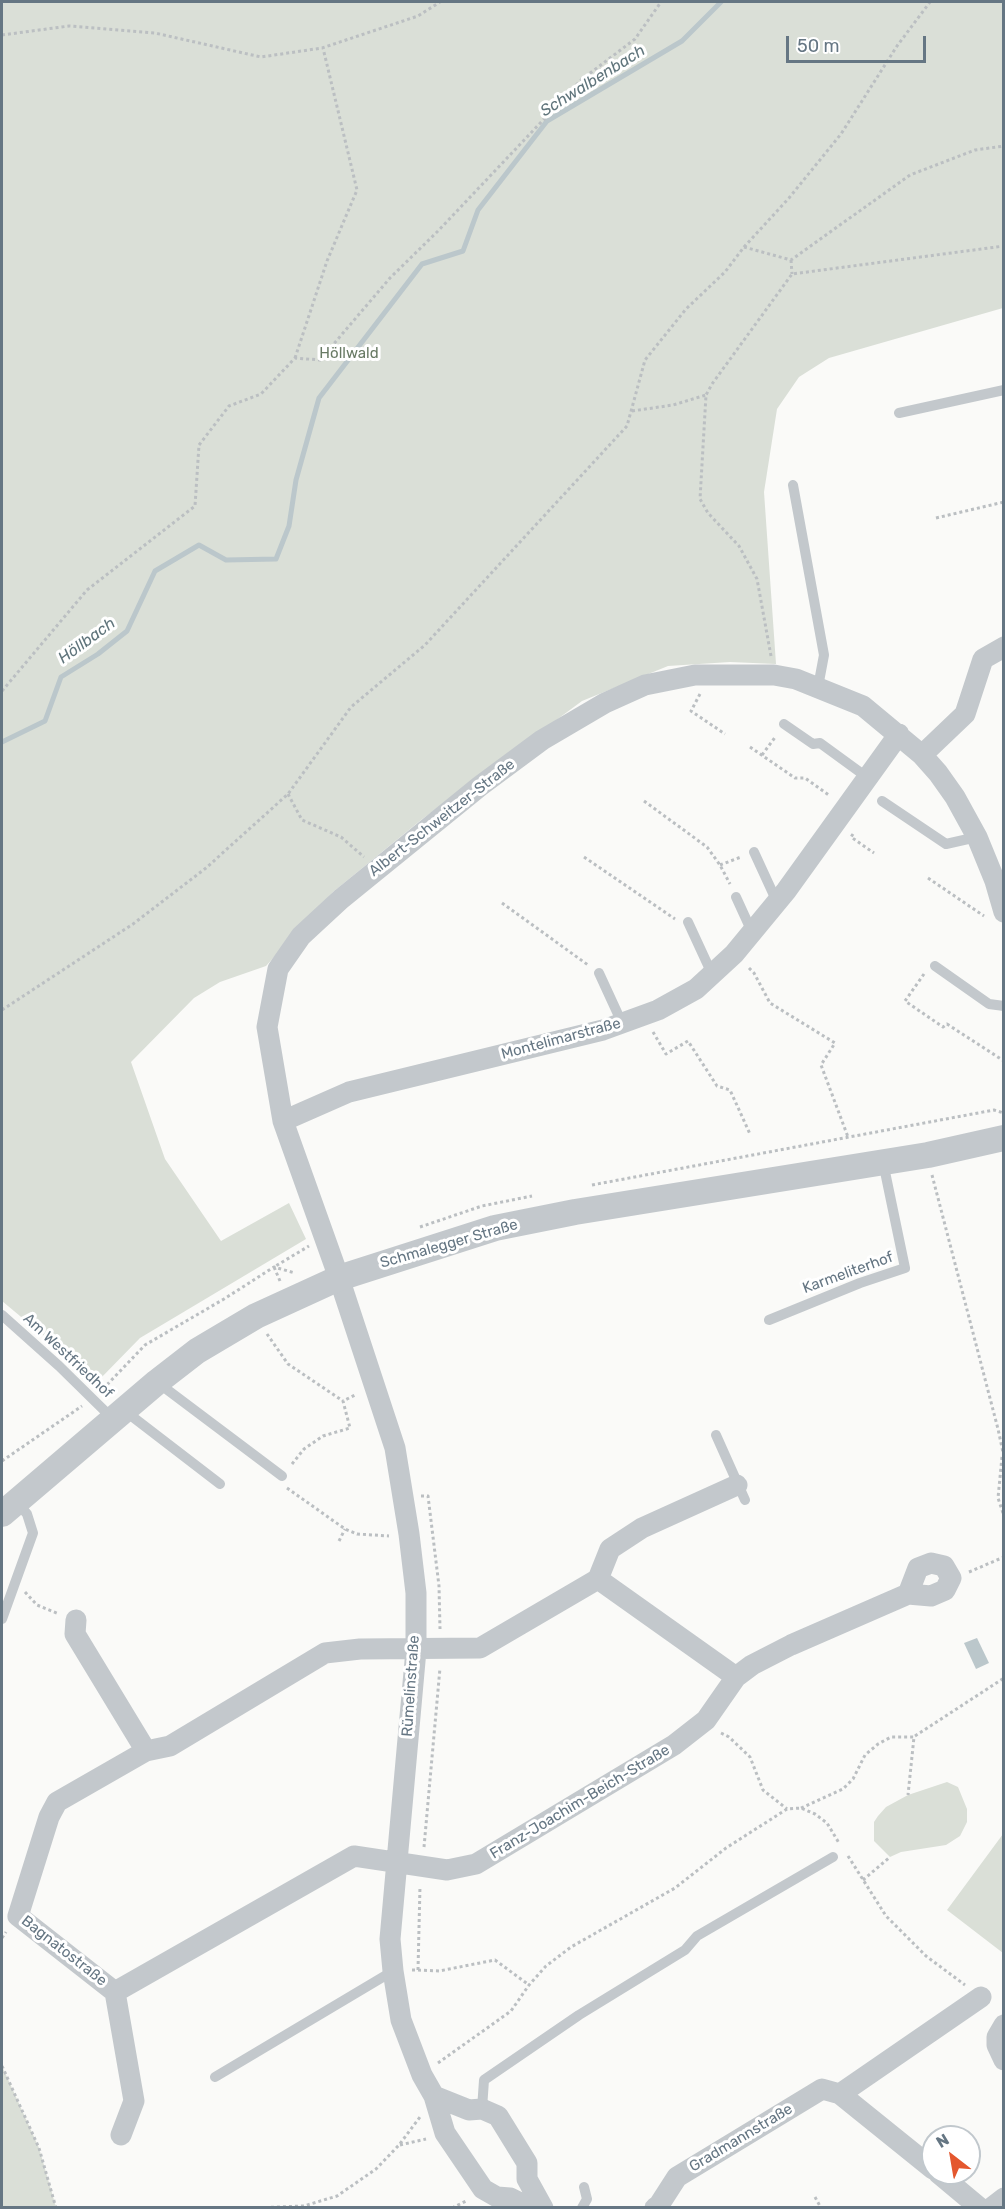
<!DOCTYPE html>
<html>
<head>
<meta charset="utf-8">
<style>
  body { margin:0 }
  #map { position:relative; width:1005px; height:2209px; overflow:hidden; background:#fafaf8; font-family:Rubik,sans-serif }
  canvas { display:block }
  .frame { position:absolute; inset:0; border:3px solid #657683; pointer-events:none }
  .north { position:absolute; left:921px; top:2125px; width:60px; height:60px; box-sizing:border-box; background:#fff; border:2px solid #c1c8cd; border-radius:50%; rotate:329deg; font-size:16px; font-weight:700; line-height:24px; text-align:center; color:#657683 }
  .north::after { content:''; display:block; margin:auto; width:21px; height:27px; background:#e4572e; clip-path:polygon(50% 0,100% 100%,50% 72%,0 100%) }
  .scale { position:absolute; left:786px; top:36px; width:140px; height:27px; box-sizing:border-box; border:3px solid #657683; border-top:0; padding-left:8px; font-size:18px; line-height:21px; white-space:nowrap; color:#657683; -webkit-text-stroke:4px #fff; paint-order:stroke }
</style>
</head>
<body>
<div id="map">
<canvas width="1005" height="2209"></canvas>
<div class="frame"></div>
<div class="north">N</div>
<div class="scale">50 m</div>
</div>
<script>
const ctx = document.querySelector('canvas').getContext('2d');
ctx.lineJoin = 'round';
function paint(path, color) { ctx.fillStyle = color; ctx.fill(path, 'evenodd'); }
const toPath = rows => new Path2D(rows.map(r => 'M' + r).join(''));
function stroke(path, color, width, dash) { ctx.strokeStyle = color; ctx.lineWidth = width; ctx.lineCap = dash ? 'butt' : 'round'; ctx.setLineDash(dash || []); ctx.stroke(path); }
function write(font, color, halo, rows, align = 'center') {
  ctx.font = font + ' Rubik,sans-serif'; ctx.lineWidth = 6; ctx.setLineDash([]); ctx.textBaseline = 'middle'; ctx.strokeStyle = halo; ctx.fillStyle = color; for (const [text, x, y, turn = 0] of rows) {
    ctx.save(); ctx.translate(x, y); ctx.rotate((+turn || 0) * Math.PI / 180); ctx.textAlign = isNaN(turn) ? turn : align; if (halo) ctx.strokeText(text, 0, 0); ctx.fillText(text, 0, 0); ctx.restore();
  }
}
const green = toPath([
  [2,2,1003,2,1003,308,829,358,799,377,777,409,764,492,776,664,730,662,668,666,582,701,421,820,333,892,266,966,220,982,194,998,131,1062,165,1159,221,1241,289,1203,306,1239,140,1338,98,1381,2,1301],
  [947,1782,958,1787,967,1809,967,1822,960,1836,946,1845,901,1852,890,1857,874,1841,874,1822,878,1816,886,1807,908,1795],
  [1003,1834,1003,1953,947,1910],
  [2,2066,39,2148,56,2207,2,2207]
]);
const water = toPath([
  [977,1638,989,1663,976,1669,964,1643]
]);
const stream = toPath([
  [2,742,45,721,61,677,98,654,127,631,155,571,199,545,226,560,276,559,289,526,296,480,319,398,422,264,463,251,478,210,547,121,682,41,721,2]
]);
const path = toPath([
  [2,35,69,26,155,33,261,57,322,48,418,16,440,2],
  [744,247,791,260,910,175,975,150,1004,146],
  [791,260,792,274],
  [295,358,327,261,357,190,323,48],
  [632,411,673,405,706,395],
  [936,518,1004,502],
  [771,656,757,579,739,546,708,513,700,499,706,395,712,384,792,274,1004,246],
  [2,691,87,590,195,506,199,445,229,406,261,394,295,358,320,360,390,278,438,231,581,80,635,39,661,2],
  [700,694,691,711,725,734],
  [750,747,795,778,805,778,830,796],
  [762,755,776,736],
  [288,794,302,820,341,837,364,857],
  [644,801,707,847,720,865,730,884],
  [853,834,851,837,874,853],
  [584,857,675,919],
  [720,865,741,857],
  [928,878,984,916],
  [502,903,588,965],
  [749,968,754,973,770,1003,835,1043,821,1065,848,1137],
  [924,974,905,1001,943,1027,947,1024,1004,1061],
  [2,1010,133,924,206,868,288,794,351,707,425,645,627,426,645,360,686,309,725,272,744,247,789,198,841,134,897,46,930,2],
  [653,1032,666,1054,688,1041,717,1086,730,1090,750,1134],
  [932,1175,998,1429,1004,1457],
  [592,1185,994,1110,1004,1113],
  [420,1227,482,1206,532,1196],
  [280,1281,274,1267,309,1246],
  [267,1334,288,1364,343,1401],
  [103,1389,145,1345,224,1299,274,1267,295,1273],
  [1002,1457,998,1498,1004,1516],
  [2,1461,82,1406],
  [292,1464,304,1449,323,1436,350,1428,343,1401,357,1394],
  [287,1488,345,1529,357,1534,389,1536],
  [421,1496,428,1496,439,1586,440,1629],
  [339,1541,345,1529],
  [969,1572,1004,1557],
  [25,1592,37,1605,59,1614],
  [721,1733,729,1737,750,1757,763,1790,787,1809],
  [915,1736,1004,1678],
  [801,1808,843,1789,853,1779,865,1755,878,1744,891,1737,914,1737,908,1795],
  [424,1847,440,1668],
  [848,1856,886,1916,926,1956,965,1985],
  [863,1880,890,1857],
  [2,1938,6,1932],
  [412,1970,418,1970,420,1886],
  [418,1970,439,1971,495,1960,529,1985],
  [438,2063,511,2011,529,1985,546,1966,571,1947,675,1888,726,1848,787,1809,801,1808,815,1814,827,1823,839,1843],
  [2,2066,39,2148,56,2208],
  [400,2145,426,2139],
  [815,2197,821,2208],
  [253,2208,304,2206,337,2196,376,2169,399,2145,420,2117],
  [452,2208,468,2200]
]);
const service = toPath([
  [899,413,1004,390],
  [793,485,824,655,818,687],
  [784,724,813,744,820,743,868,778],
  [882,801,946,844,977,837],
  [754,852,777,902],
  [736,897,752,932],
  [688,922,712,974],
  [935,966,989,1004,1004,1006],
  [599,973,622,1023],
  [2,1315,59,1366,114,1420],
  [769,1320,860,1283,905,1268,883,1162],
  [157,1382,282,1476],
  [125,1411,220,1484],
  [716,1435,745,1500],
  [2,1619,33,1533,27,1514,17,1502],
  [215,2077,393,1971],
  [482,2109,484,2080,579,2015,685,1950,697,1936,833,1857],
  [582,2208,587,2199,584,2187]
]);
const minor = toPath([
  [922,755,965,714,983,659,1004,647],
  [283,1121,349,1092,603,1030,658,1010,696,989,734,954,786,891,899,734],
  [598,1579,610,1549,642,1528,737,1485],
  [76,1620,75,1634,146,1751,170,1746,325,1653,360,1649,480,1648,598,1579,736,1677,706,1720,674,1745,476,1864,447,1870,354,1856,115,1992],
  [736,1677,752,1665,791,1645,908,1594,931,1596,945,1590,951,1578,944,1566,931,1563,918,1568,908,1594],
  [1004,2025,997,2037,997,2045,1004,2060],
  [840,2094,933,2169],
  [434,2096,469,2110,482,2109,498,2116,527,2163,527,2179,543,2208],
  [121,2135,134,2101,115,1992,18,1916,49,1817,57,1802,146,1751],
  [938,2173,980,2208],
  [530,2208,510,2198,497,2197,483,2189,445,2133,434,2096,422,2075,401,2020,393,1971,390,1939,416,1650,416,1593,409,1534,395,1448,339,1278,283,1121,267,1027,278,969,301,936,341,899,480,786,542,740,605,703,645,685,695,675,774,675,796,679,863,706,922,755,938,773,955,797,977,837,995,881,1004,912],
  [655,2208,659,2205,677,2177,822,2089,840,2094,981,1997],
  [991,2208,1004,2198]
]);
const tertiary = toPath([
  [2,1514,157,1382,197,1351,256,1316,339,1278,495,1228,575,1212,928,1155,1004,1138]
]);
const parkNames = [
  ["Höllwald",349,354]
];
const streetNames = [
  ["Albert-Schweitzer-Straße",442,818,-38],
  ["Montelimarstraße",561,1039,-15],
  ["Schmalegger Straße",449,1244,-16],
  ["Karmeliterhof",848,1273,-20],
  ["Am Westfriedhof",68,1356,43],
  ["Rümelinstraße",411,1686,-86],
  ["Franz-Joachim-Beich-Straße",580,1802,-31],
  ["Bagnatostraße",64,1951,38],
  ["Gradmannstraße",741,2138,-31]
];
const waterNames = [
  ["Schwalbenbach",593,81,-32],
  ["Höllbach",87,641,-36]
];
paint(green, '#dadfd7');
paint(water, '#bbc7cb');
stroke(stream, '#bbc7cb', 5);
stroke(path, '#bbbfc2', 3, [3, 3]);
stroke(service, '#c3c8cc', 10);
stroke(minor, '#c3c8cc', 21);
stroke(tertiary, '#c3c8cc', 26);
write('15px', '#687a64', '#fff', parkNames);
write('15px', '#657683', '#fff', streetNames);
write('italic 16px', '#60757c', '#fff', waterNames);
</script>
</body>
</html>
